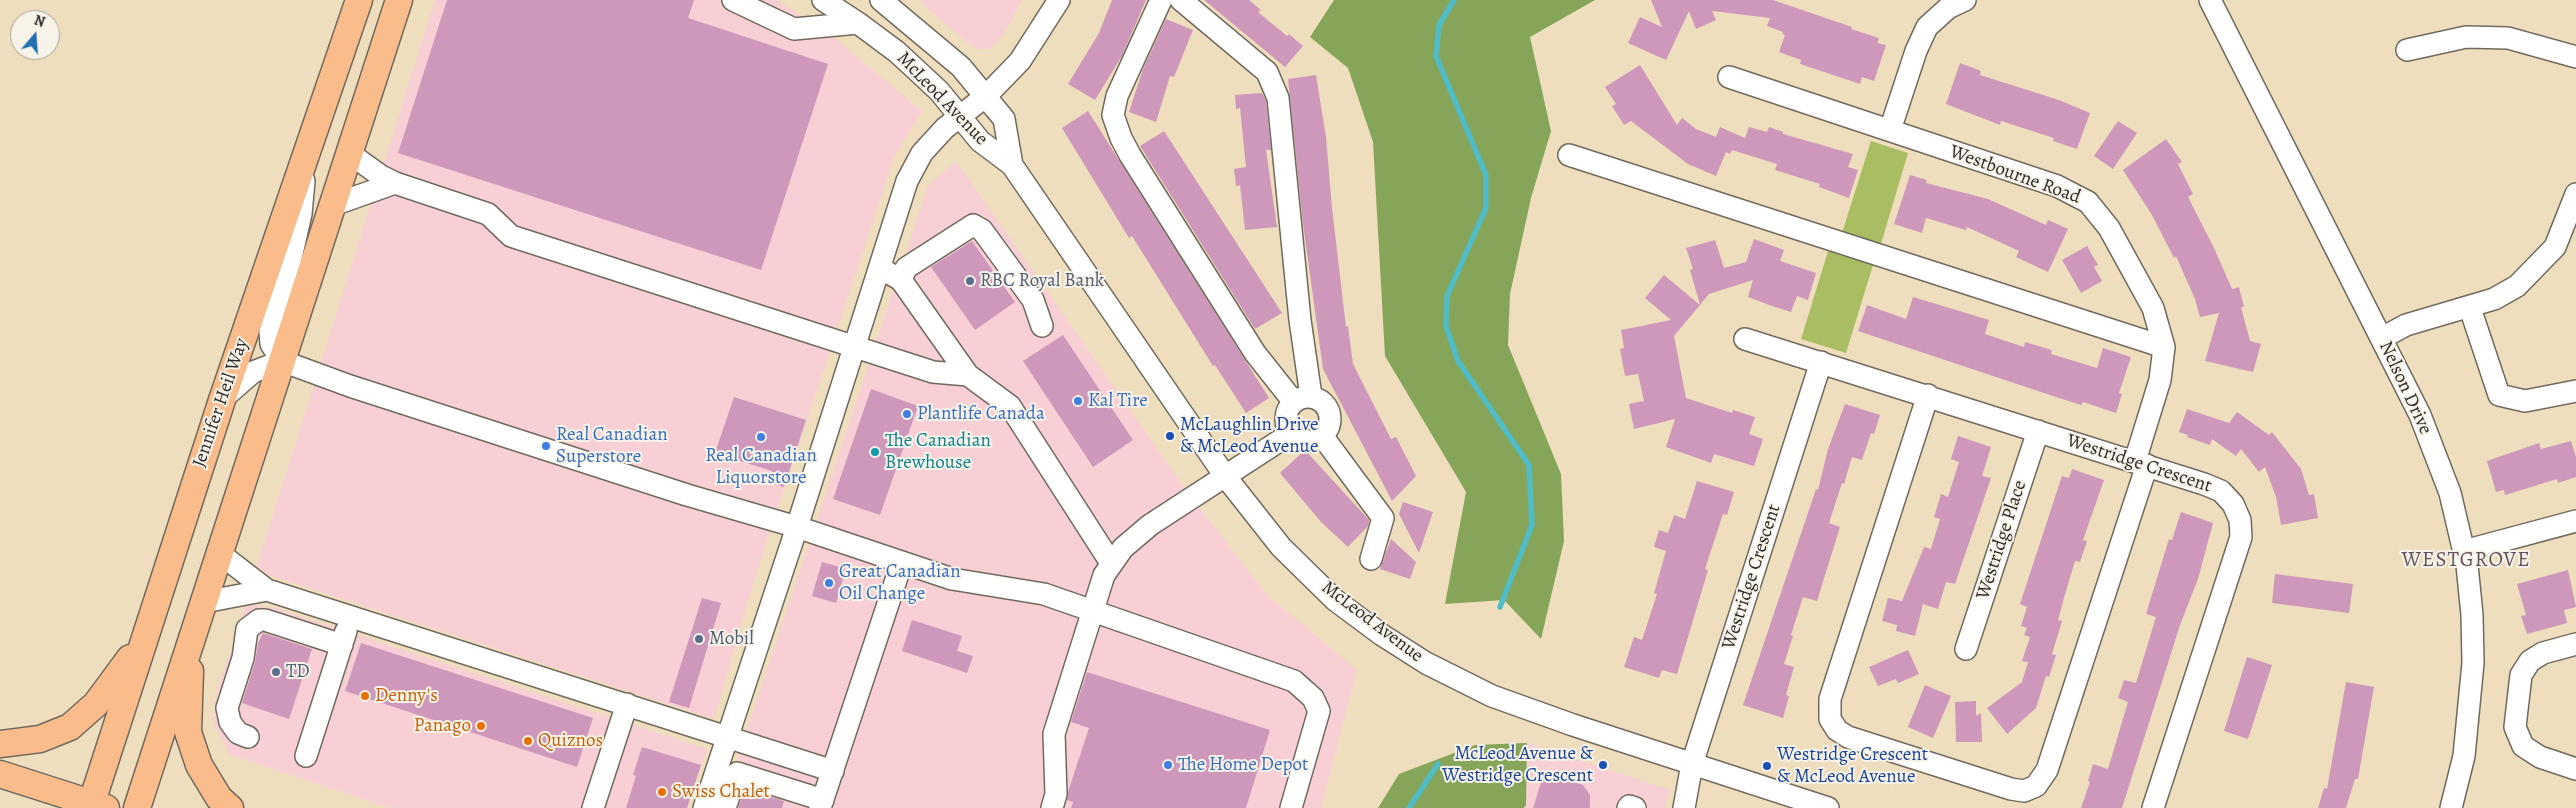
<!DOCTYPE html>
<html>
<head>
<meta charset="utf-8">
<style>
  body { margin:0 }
  #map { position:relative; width:2576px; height:808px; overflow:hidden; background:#efdebe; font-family:Alegreya,serif }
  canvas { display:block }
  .north { position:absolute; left:10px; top:10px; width:50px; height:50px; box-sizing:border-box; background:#f7f3e8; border:1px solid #a5a39c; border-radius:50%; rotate:18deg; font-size:14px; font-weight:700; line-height:20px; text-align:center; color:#2b2b2b }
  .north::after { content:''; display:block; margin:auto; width:18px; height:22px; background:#1f6fb2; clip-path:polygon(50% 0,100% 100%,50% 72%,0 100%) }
</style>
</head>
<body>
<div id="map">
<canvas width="2576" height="808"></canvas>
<div class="north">N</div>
</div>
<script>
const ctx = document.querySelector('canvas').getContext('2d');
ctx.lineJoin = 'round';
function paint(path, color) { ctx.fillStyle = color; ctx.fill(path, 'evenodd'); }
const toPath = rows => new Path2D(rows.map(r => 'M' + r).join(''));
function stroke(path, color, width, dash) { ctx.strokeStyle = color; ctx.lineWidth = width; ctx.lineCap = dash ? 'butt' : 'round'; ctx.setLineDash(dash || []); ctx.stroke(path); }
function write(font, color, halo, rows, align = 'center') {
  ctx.font = font + ' Alegreya,serif'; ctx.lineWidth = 4; ctx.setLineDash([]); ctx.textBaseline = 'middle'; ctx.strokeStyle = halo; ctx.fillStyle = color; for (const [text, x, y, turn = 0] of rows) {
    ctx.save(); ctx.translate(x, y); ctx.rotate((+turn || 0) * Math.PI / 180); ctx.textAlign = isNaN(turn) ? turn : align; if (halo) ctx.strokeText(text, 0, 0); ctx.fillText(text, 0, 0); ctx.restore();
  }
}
const built = toPath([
  [435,0,777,0,834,38,922,111,894,157,755,577,714,719,268,575,257,566],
  [918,0,1022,0,1004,34,990,49,979,49,970,45],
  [956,161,1184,487,1266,594,1357,670,1321,808,721,808,928,186],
  [246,605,275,608,707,749,688,808,389,808,230,755,214,725,215,707,219,685],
  [1527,743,1670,790,1664,808,1524,808,1526,805]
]);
const green = toPath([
  [1871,141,1908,153,1881,244,1842,233],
  [1829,248,1874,262,1846,353,1801,339]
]);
const forest = toPath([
  [1334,0,1595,0,1530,37,1551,131,1531,198,1510,294,1508,345,1561,474,1564,541,1541,639,1504,600,1445,604,1466,492,1385,356,1373,142,1348,68,1310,37],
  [1527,743,1526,805,1524,808,1378,808,1399,774,1475,745]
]);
const stream = toPath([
  [1454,0,1439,25,1436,56,1486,175,1486,208,1447,296,1446,326,1458,361,1529,465,1532,525,1500,607],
  [1409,808,1438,764]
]);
const building = toPath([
  [447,0,694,0,688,18,828,64,761,270,398,153],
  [1112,0,1146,0,1122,56,1095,100,1068,84,1099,33],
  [1204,0,1249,0,1261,10,1258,12,1287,36,1289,34,1303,46,1285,67],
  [1651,0,1773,0,1852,27,1851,29,1879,38,1877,43,1886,45,1874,81,1862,77,1860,84,1800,64,1801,60,1779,52,1785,35,1782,34,1783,32,1767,26,1770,18,1712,11,1716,20,1696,29,1689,11,1666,60,1628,43,1640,17,1662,27],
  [1166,19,1193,30,1174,77,1170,76,1156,122,1129,112,1143,69],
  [1960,63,1981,71,1980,75,2059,100,2090,113,2077,149,2053,141,2054,138,2001,121,2000,125,1946,104],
  [1640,65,1677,125,1682,118,1696,129,1716,137,1720,127,1745,138,1749,127,1767,132,1769,127,1783,132,1783,134,1853,154,1848,167,1858,170,1849,198,1819,187,1820,184,1775,170,1777,164,1732,150,1730,154,1726,152,1716,176,1688,164,1631,121,1624,125,1612,106,1616,104,1605,87],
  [1316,75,1326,137,1332,208,1346,327,1348,326,1353,364,1391,439,1396,437,1416,476,1392,501,1323,369,1303,224,1288,79],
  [1262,93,1266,101,1271,150,1266,150,1277,227,1245,230,1240,185,1236,186,1234,169,1246,167,1240,108,1236,109,1235,95],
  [1088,111,1269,398,1246,413,1215,365,1213,366,1132,236,1129,238,1062,128],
  [2118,121,2137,133,2113,169,2094,156],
  [1164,131,1282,313,1255,329,1140,146],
  [2166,139,2182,162,2178,164,2193,194,2188,197,2214,248,2232,289,2239,287,2244,307,2241,307,2250,341,2261,344,2253,372,2205,361,2219,313,2200,317,2195,299,2176,256,2174,258,2152,215,2123,170],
  [1910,175,1927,180,1926,183,1988,199,2046,225,2048,220,2068,229,2048,272,2016,257,2019,251,1967,227,1966,230,1926,218,1922,233,1894,224],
  [1754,239,1784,250,1780,261,1816,273,1808,300,1797,296,1791,312,1772,306,1748,297,1753,280,1709,294,1700,305,1690,270,1693,269,1686,248,1715,240,1724,268,1746,262],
  [972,241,1015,302,975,330,931,267],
  [2087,246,2098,265,2094,267,2102,281,2081,293,2062,260],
  [1664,275,1700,305,1674,336,1686,398,1732,413,1733,410,1755,417,1749,434,1763,439,1754,466,1714,454,1711,463,1666,447,1675,419,1634,429,1629,404,1644,401,1638,374,1625,376,1620,349,1624,348,1621,330,1671,320,1645,298],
  [1913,297,1989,320,1985,334,2024,347,2025,342,2052,350,2051,354,2097,368,2103,348,2131,357,2119,393,2122,394,2116,413,2083,402,2081,405,2056,397,1858,331,1867,305,1906,319],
  [1063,335,1133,440,1093,467,1023,361],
  [871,389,918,406,880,515,833,499],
  [734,397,806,420,784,487,768,482,772,471,715,453],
  [1845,404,1880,415,1874,434,1871,433,1862,460,1852,457,1844,484,1842,483,1829,523,1840,527,1817,601,1803,597,1791,635,1793,636,1784,664,1794,667,1786,695,1789,696,1783,718,1743,705,1816,489,1818,490,1828,449],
  [2187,409,2229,423,2237,412,2269,435,2272,432,2301,469,2309,495,2314,494,2318,518,2281,525,2276,497,2265,467,2259,472,2241,449,2236,456,2212,439,2210,445,2187,437,2188,435,2179,432],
  [1958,436,1991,447,1982,476,1991,478,1955,584,1946,582,1938,609,1923,604,1915,636,1896,631,1897,625,1882,621,1888,598,1902,601,1924,547,1931,549,1940,519,1934,517,1941,494,1948,497,1959,462,1951,459],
  [2571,441,2576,457,2576,477,2558,483,2557,479,2505,495,2504,490,2496,492,2487,461,2539,443,2541,449],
  [1305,450,1369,520,1368,526,1348,547,1321,522,1280,473],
  [2072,469,2104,480,2083,540,2087,541,2080,562,2075,561,2064,598,2058,620,2062,621,2052,654,2056,655,2049,677,2046,676,2036,708,2007,734,1987,708,2022,682,2028,662,2022,661,2030,637,2024,635,2027,628,2021,626,2027,607,2020,604,2062,476,2069,478],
  [1697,481,1734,492,1727,515,1723,514,1705,569,1708,570,1677,674,1662,670,1659,678,1624,667,1634,637,1642,640,1657,594,1654,593,1666,551,1654,547,1659,530,1668,533,1674,515,1685,519],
  [1403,502,1433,512,1419,553,1399,514],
  [2181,512,2213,523,2198,579,2180,625,2122,808,2081,808,2090,782,2088,781,2093,764,2108,769,2128,702,2118,698,2124,680,2136,683,2156,617,2146,614,2169,539,2172,540],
  [1391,539,1416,562,1410,579,1380,569],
  [822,562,846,569,836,603,812,596],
  [2568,570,2576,607,2564,610,2567,623,2527,634,2521,616,2526,615,2517,584],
  [2275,574,2353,584,2349,613,2272,603],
  [702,598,721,603,689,708,669,702],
  [912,620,962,636,957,651,973,656,967,673,902,651],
  [263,633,312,649,289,719,242,703,255,662,258,643],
  [361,643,593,718,577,767,345,691],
  [1908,650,1919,674,1898,683,1896,679,1878,686,1869,667],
  [2247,657,2272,665,2248,739,2224,731],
  [1087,672,1270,730,1246,808,1071,808,1073,802,1067,800,1068,792,1089,728,1071,722],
  [2346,682,2374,687,2358,779,2355,779,2346,808,2318,808,2324,788,2327,789],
  [1925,685,1951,696,1933,738,1908,727],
  [1976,701,1976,716,1981,713,1982,742,1956,742,1955,702],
  [642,747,701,765,687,808,626,808,636,776,633,775],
  [1544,773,1583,785,1590,795,1590,808,1533,808],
  [745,789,784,801,782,808,738,808]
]);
const minor = toPath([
  [733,0,794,29,858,23],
  [823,0,858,23,897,52,939,91,980,141,1012,165,1225,476,1281,547,1335,600,1382,635,1426,663,1492,696,1573,725,1828,808],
  [881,0,961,67,1004,119,1012,165],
  [1161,0,1117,96,1113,115,1121,138,1130,155,1255,353,1293,401],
  [1181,0,1267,72,1278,98,1300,320,1311,396],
  [2210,0,2420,415,2450,493,2467,565,2472,615,2473,663,2464,756,2451,808],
  [2407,50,2466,37,2508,38,2576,57],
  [1729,77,2057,186,2088,202,2109,228,2153,308,2164,347,2160,380,2135,461],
  [1890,130,1916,51,1927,27,1948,8,1965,0],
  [349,153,381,176,395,183,488,214,511,236,933,372,968,375],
  [1569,155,2164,347],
  [304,181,301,214,289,267,270,332,271,344,282,361,350,386,687,495,797,527,952,579,1044,594,1294,681,1313,698,1319,711,1291,808],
  [333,205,395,183],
  [880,268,901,280,968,375,1010,406,1111,563],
  [901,280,906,268,973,225,982,230,1033,300,1042,326],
  [2470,308,2499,395,2525,401,2576,391],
  [2382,338,2406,325,2494,299,2517,286,2555,247,2576,194],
  [1745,339,2204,484,2221,491,2233,504,2240,520,2241,537,2153,808],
  [1928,395,1830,699,1830,719,1837,730,1848,737,2011,789,2024,791,2036,786,2047,770,2147,465],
  '1286 419a22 22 0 1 1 44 0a22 22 0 1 1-44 0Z',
  [222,399,253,372,282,361],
  [1323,437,1383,518,1371,559],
  [2464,551,2576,521],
  [219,553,267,590,833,771],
  [204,602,267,590],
  [2576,644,2543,653,2530,661,2521,675,2515,727,2523,746,2540,757,2576,769],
  [1966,649,2038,431],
  [248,737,238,733,230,722,227,708,243,658,247,629,259,620,265,620,342,645],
  [306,756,346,631],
  [593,808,627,704],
  [704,808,797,527,907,181,922,153,945,128,986,96,1020,61,1059,0],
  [725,808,737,773,823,800],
  [820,808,902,562],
  [1052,808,1056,794,1054,734,1104,575,1123,548,1150,525,1290,434],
  [1628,808,1629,806,1635,808],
  [1684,808,1692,764,1821,362]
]);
const major = toPath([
  [190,671,188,732,199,765,219,798,230,808],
  [0,744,40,739,70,727,96,704,130,658],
  [0,774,106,808],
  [90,808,222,400,359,0],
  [137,808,399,0]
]);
const markers = [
  [970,281,5,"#5c6f8a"],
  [1078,401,5,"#3f7fe0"],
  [907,414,5,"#3f7fe0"],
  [1170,436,5,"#1a4fb4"],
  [761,437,5,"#3f7fe0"],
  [546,446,5,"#3f7fe0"],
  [875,452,5,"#0f9aa8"],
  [829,583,5,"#3f7fe0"],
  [699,639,5,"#5c6f8a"],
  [276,672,5,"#5c6f8a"],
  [365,696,5,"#e8710a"],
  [481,726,5,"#e8710a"],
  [528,741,5,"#e8710a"],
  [1168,765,5,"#3f7fe0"],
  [1603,765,5,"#1a4fb4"],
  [1767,766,5,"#1a4fb4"],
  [662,792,5,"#e8710a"]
];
const streetNames = [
  ["McLeod Avenue",942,99,46],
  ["Westbourne Road",2015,175,20],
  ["Nelson Drive",2405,388,65],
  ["Jennifer Heil Way",221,403,-71],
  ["Westridge Crescent",2139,464,18],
  ["Westridge Place",2002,540,-72],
  ["Westridge Crescent",1752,577,-72],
  ["McLeod Avenue",1372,622,37]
];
const serviceNames = [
  ["RBC Royal Bank",980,281],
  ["Mobil",709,639],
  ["TD",286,672]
];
const shopNames = [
  ["Kal Tire",1088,401],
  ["Plantlife Canada",917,414],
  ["Real Canadian",556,435],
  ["Superstore",556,457],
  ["Real Canadian",761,456,"center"],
  ["Liquorstore",761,478,"center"],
  ["Great Canadian",839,572],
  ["Oil Change",839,594],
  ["The Home Depot",1178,765]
];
const transitNames = [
  ["McLaughlin Drive",1180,425],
  ["& McLeod Avenue",1180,447],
  ["McLeod Avenue &",1593,754,"right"],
  ["Westridge Crescent",1593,776,"right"],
  ["Westridge Crescent",1777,755],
  ["& McLeod Avenue",1777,777]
];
const cultureNames = [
  ["The Canadian",885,441],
  ["Brewhouse",885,463]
];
const foodNames = [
  ["Denny's",375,696],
  ["Panago",471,726,"right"],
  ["Quiznos",538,741],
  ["Swiss Chalet",672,792]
];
const quarterNames = [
  ["WESTGROVE",2466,561]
];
paint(built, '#f7cfd4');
paint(green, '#a9be63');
paint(forest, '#86a559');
stroke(stream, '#4fbcc8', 5.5);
paint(building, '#ce98ba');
stroke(minor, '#706a5e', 24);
stroke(major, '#706a5e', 29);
stroke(minor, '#fff', 21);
stroke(major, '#fabc8b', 26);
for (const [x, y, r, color] of markers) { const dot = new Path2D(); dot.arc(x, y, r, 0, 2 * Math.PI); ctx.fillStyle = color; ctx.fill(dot); stroke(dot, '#f7f3e8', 2); }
write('19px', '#2b2b2b', '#f7f3e8', streetNames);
write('19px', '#4e5e75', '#f7f3e8', serviceNames, 'left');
write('19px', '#366cbe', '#f7f3e8', shopNames, 'left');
write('19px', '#164399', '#f7f3e8', transitNames, 'left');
write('19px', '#0d838f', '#f7f3e8', cultureNames, 'left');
write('19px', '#c56008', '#f7f3e8', foodNames, 'left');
ctx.letterSpacing = '1px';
write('21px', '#64515d', '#f7f3e8', quarterNames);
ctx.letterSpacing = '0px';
</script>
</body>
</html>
